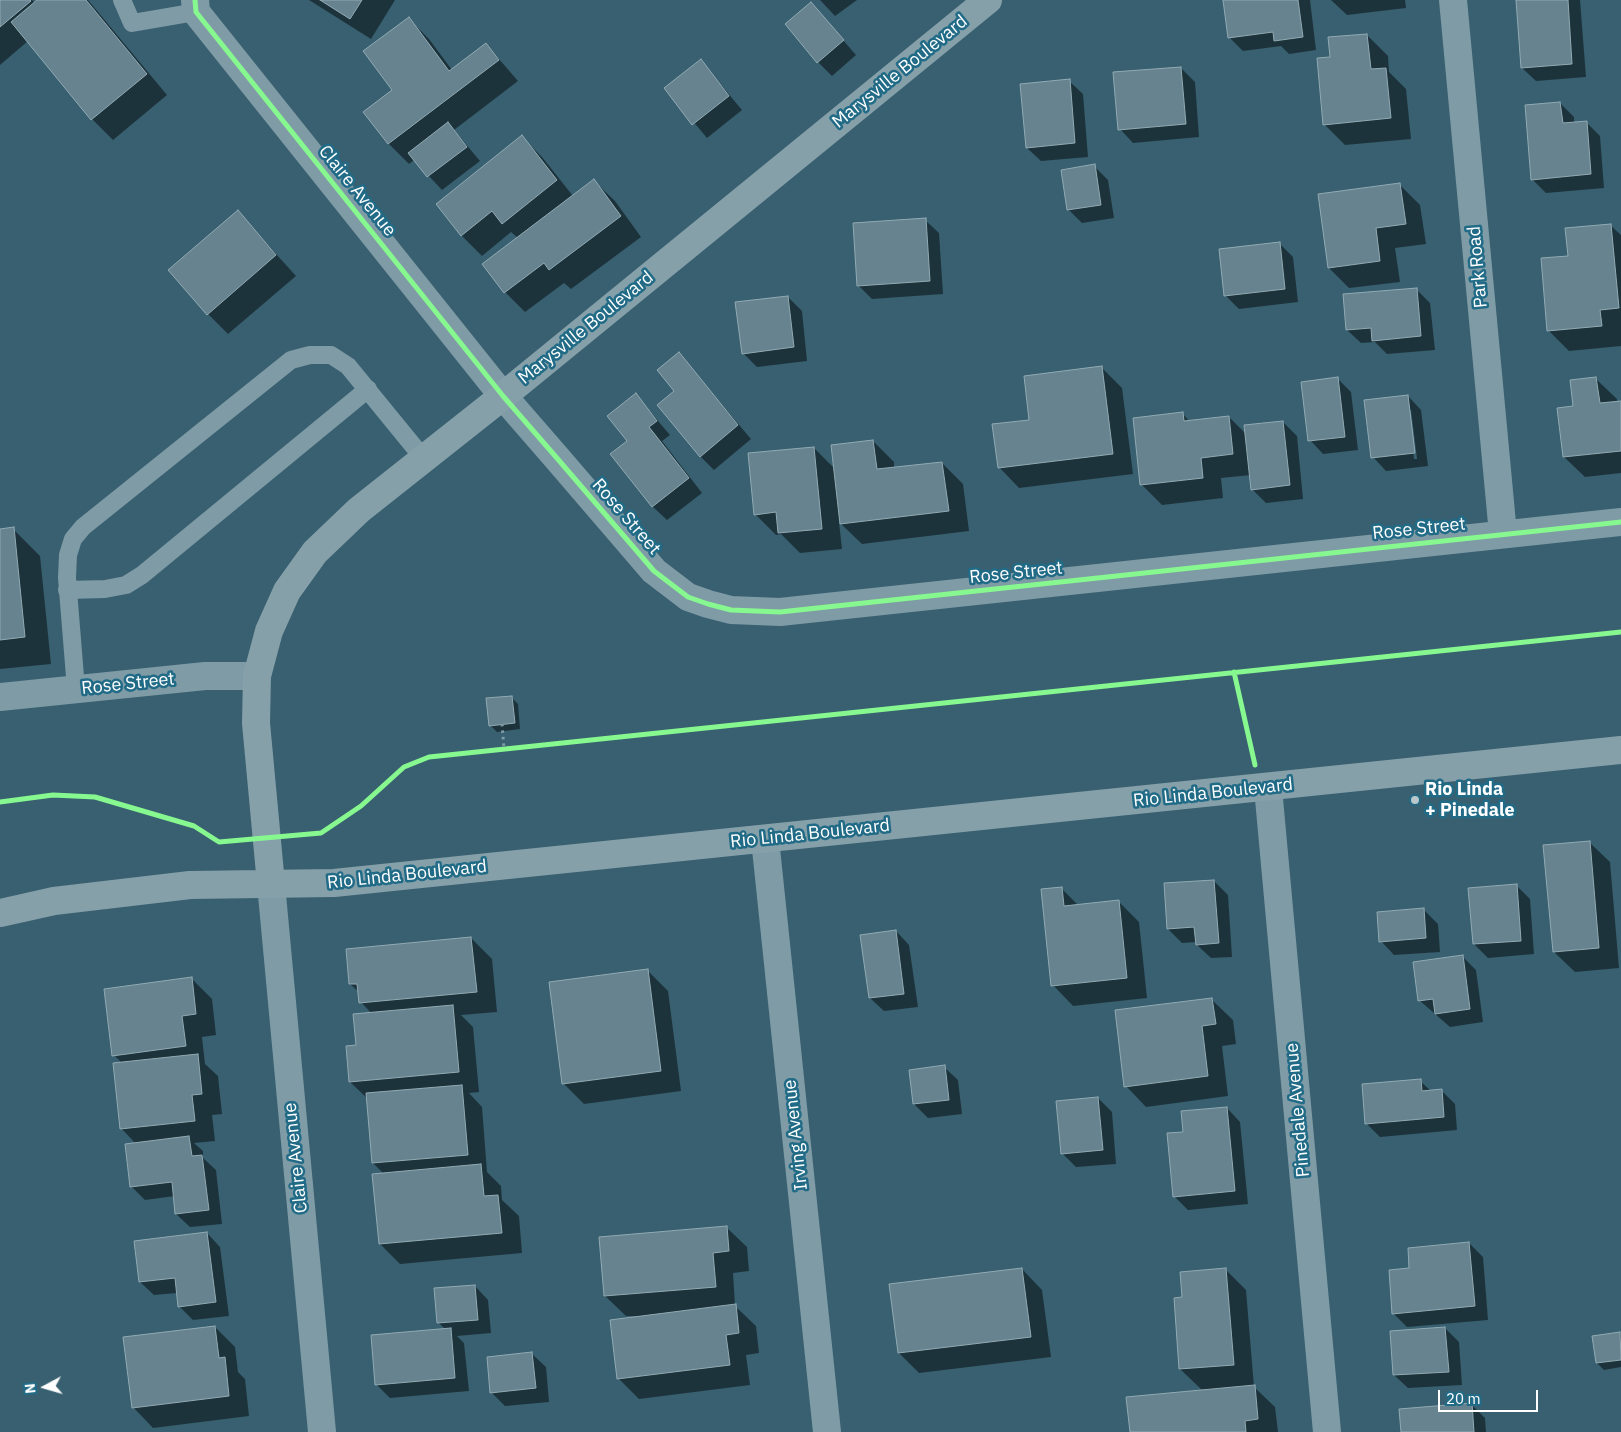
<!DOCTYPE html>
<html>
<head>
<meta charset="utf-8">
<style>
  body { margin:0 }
  #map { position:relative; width:1621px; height:1432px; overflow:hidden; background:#386070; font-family:"IBM Plex Sans",sans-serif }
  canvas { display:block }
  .north { position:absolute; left:20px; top:1362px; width:50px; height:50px; -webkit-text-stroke:4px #216b87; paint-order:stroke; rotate:264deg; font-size:14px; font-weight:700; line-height:20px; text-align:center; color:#fff }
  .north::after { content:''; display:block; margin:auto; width:18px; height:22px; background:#fff; clip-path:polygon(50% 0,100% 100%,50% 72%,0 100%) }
  .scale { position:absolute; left:1438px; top:1390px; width:100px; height:22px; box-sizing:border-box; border:2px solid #fff; border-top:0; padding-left:6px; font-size:15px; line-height:18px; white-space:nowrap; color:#fff; -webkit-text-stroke:4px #216b87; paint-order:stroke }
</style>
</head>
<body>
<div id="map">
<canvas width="1621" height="1432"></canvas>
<div class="north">N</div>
<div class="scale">20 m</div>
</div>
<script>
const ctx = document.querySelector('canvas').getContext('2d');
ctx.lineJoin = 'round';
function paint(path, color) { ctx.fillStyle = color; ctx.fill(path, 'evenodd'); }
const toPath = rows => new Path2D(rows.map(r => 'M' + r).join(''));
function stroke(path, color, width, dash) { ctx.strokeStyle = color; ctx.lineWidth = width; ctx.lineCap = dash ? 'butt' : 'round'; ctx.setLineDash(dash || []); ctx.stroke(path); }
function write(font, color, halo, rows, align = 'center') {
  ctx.font = font + ' "IBM Plex Sans",sans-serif'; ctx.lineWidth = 5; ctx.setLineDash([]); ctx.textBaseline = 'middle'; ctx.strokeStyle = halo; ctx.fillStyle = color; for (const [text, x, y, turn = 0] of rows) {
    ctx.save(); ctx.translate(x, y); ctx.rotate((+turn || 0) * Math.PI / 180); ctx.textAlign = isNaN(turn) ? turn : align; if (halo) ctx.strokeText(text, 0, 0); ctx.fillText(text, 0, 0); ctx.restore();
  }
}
const shadow = toPath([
  [0,0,32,0,35,3,39,0,88,0,167,95,113,140,92,119,28,41,0,65],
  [309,0,395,0,371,39],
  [820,0,857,0,835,16],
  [1225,0,1310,0,1316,50,1289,54,1281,46,1243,51,1229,37],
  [1331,0,1405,0,1406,8,1347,15],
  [1517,0,1580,0,1586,77,1536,81,1522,68],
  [811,3,856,55,832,76,818,62],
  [408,18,429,39,452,70,486,44,518,81,454,130,480,161,442,190,414,160,409,164,388,143,394,90],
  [1367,35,1388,56,1389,72,1406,89,1411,139,1345,145,1324,124,1331,58],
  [701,61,742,110,707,138,666,89],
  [1181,68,1195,82,1199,137,1133,143,1120,129],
  [1069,81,1083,94,1088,157,1041,161,1027,148],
  [1560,103,1574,117,1574,123,1586,122,1600,136,1604,188,1546,193,1532,179],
  [522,137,542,157,573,196,594,181,615,201,641,237,571,289,564,283,525,312,505,292,518,238,511,232,482,256,461,235],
  [1094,166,1108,180,1114,218,1082,223,1068,209],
  [1400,185,1420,205,1426,244,1395,248,1400,282,1349,288,1329,268],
  [238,212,296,276,228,334,208,314],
  [925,220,939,233,943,294,872,299,858,285],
  [1610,225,1621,235,1621,346,1569,351,1548,330,1569,257],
  [1279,243,1293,257,1298,302,1239,309,1225,295],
  [1416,289,1430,303,1435,350,1387,354,1375,342,1361,343,1347,330],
  [788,297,802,311,807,361,757,367,743,353],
  [679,354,751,439,714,470,700,456,676,391],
  [1102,368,1122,388,1133,474,1019,488,999,467,1030,421],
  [1337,378,1351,392,1358,450,1323,454,1310,440],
  [1596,379,1617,399,1617,402,1621,402,1621,473,1585,477,1564,457,1558,409,1575,407],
  [636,395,670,435,662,441,702,493,667,520,653,507,612,454,629,441],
  [1408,396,1421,410,1428,466,1386,471,1373,457],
  [1409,410,1411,410,1417,459,1414,459],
  [1183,414,1190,422,1229,417,1247,435,1283,422,1297,436,1303,499,1266,503,1252,489,1251,475,1221,478,1223,498,1162,505,1141,484],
  [873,441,894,462,894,469,942,463,963,484,969,531,862,544,839,522,842,549,800,553,781,534,776,535,755,514,814,448,835,469],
  [13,529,40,556,51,664,0,669,0,530],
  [511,697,518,704,520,729,497,732,490,725],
  [1589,842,1610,862,1619,968,1575,972,1554,952],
  [1214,881,1228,895,1232,957,1211,958,1197,945,1197,942,1182,943,1168,929],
  [1516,885,1530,899,1534,954,1488,958,1474,944],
  [1062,889,1079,906,1118,901,1139,922,1147,998,1073,1006,1053,985],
  [1424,910,1438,924,1440,952,1394,955,1381,941],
  [896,931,909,945,918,1007,884,1011,870,998],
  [471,938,492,959,497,1012,461,1015,473,1027,479,1092,469,1093,482,1107,487,1172,501,1186,502,1200,519,1216,522,1253,400,1264,380,1244,384,1174,373,1163,368,1099,350,1082,357,1046,372,1014,361,1002,360,993,350,984],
  [1462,956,1476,970,1483,1022,1450,1027,1419,1000],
  [647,970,668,991,681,1091,584,1104,564,1084],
  [192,979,212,999,216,1035,202,1037,205,1064,218,1076,222,1114,212,1115,215,1141,194,1143,203,1151,203,1158,216,1170,222,1224,190,1227,176,1214,175,1196,145,1200,131,1186,136,1144,121,1128,122,1063,114,1055],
  [1212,1000,1233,1020,1236,1044,1222,1046,1228,1096,1146,1107,1126,1086],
  [944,1067,958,1080,962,1114,928,1118,914,1104],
  [1420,1081,1431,1091,1441,1090,1455,1104,1457,1130,1380,1137,1366,1123],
  [1098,1098,1112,1112,1116,1164,1076,1167,1062,1153],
  [1227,1108,1240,1122,1248,1204,1188,1210,1174,1196,1184,1133],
  [726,1227,747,1247,749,1271,733,1273,735,1306,756,1326,759,1353,746,1355,750,1385,639,1399,618,1378,636,1316,626,1316,605,1296],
  [207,1233,220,1247,229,1316,193,1320,179,1306,177,1293,154,1295,140,1282],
  [1469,1243,1483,1257,1488,1320,1407,1327,1394,1314,1411,1269],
  [1022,1269,1042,1290,1051,1357,919,1373,899,1353],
  [1225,1269,1246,1290,1254,1387,1275,1407,1278,1432,1131,1432,1203,1391,1180,1369,1183,1298],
  [475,1286,488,1300,491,1333,457,1336,464,1343,469,1391,390,1398,376,1384,446,1330,439,1323],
  [215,1327,235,1347,238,1372,245,1379,249,1416,153,1428,133,1407],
  [1445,1328,1459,1342,1462,1385,1408,1388,1394,1375],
  [1619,1333,1621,1335,1621,1367,1604,1370,1597,1363,1594,1337],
  [532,1354,546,1367,549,1402,505,1406,491,1392],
  [1471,1404,1485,1418,1486,1432,1402,1432]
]);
const building = toPath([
  [0,0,30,0,31,1,0,27,0,0],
  [37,0,86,0,147,74,91,120,11,22,37,0],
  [320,0,362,0,350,19,320,0],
  [1223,0,1298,0,1303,37,1274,41,1273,32,1228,38,1223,0],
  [1516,0,1568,0,1572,64,1521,68,1516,0],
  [811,2,844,40,817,63,785,24,811,2],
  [409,17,449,71,486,43,499,60,388,144,363,112,392,90,363,51,409,17],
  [1367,34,1371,69,1386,68,1391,118,1323,125,1317,58,1330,57,1328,37,1367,34],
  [701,59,729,96,692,125,664,88,701,59],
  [1181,67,1186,124,1118,130,1113,72,1181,67],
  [1070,79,1075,143,1026,148,1020,84,1070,79],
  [1560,102,1563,123,1587,121,1591,174,1531,180,1525,105,1560,102],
  [448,122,467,147,427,177,408,153,448,122],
  [522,135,557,180,502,224,492,211,461,236,436,204,522,135],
  [1095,164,1101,205,1067,210,1061,170,1095,164],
  [594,179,621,216,549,270,544,263,504,293,482,264,594,179],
  [1400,183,1406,224,1376,228,1380,261,1328,268,1318,194,1400,183],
  [238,210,276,255,207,315,168,270,238,210],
  [926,218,930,281,857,286,853,223,926,218],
  [1611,224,1619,308,1600,310,1602,326,1547,331,1541,258,1568,256,1565,228,1611,224],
  [1280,242,1285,289,1224,296,1219,249,1280,242],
  [1417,288,1421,336,1372,341,1371,328,1346,330,1343,294,1417,288],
  [788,296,794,347,742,354,735,302,788,296],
  [679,352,738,425,700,457,657,405,674,391,657,370,679,352],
  [1102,366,1113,454,998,468,992,424,1029,420,1024,376,1102,366],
  [1338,377,1345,437,1308,441,1301,382,1338,377],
  [1596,377,1600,403,1621,401,1621,451,1563,457,1557,408,1573,406,1570,380,1596,377],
  [636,393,657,421,649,427,689,478,652,507,610,454,627,441,607,416,636,393],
  [1408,395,1415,453,1371,458,1364,400,1408,395],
  [1183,412,1184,421,1229,416,1233,454,1201,458,1203,478,1140,485,1133,418,1183,412],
  [1283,421,1290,485,1251,490,1244,425,1283,421],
  [873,440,877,469,942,462,949,511,840,524,831,445,873,440],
  [814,447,822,529,778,533,776,512,754,515,748,453,814,447],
  [14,527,25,637,0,640,0,529,14,527],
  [512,696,515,723,489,726,486,698,512,696],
  [1590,841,1599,948,1553,952,1543,845,1590,841],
  [1214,880,1219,943,1196,945,1194,927,1167,929,1164,883,1214,880],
  [1517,884,1521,941,1473,944,1468,888,1517,884],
  [1062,887,1064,906,1119,900,1127,978,1051,986,1041,889,1062,887],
  [1424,908,1426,938,1379,942,1377,912,1424,908],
  [896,930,904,994,869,998,860,935,896,930],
  [471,937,477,992,359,1003,357,984,349,984,346,949,471,937],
  [1463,955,1470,1009,1435,1014,1433,999,1418,1001,1413,962,1463,955],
  [648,969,661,1071,562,1084,549,982,648,969],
  [192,977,196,1014,182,1016,186,1046,112,1056,104,989,192,977],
  [1212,998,1216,1024,1202,1026,1208,1076,1124,1087,1115,1010,1212,998],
  [453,1005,459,1072,349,1082,346,1046,356,1045,353,1014,453,1005],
  [198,1054,202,1094,192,1095,195,1121,120,1129,113,1063,198,1054],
  [945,1065,949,1100,913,1104,909,1070,945,1065],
  [1421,1079,1422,1091,1442,1089,1444,1117,1365,1124,1362,1084,1421,1079],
  [462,1085,468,1155,372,1163,366,1093,462,1085],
  [1098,1097,1103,1150,1061,1154,1056,1101,1098,1097],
  [1227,1107,1235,1191,1173,1197,1167,1133,1183,1132,1181,1111,1227,1107],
  [189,1136,192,1156,202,1155,209,1210,175,1214,172,1182,130,1187,125,1144,189,1136],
  [481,1164,484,1196,498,1195,502,1233,379,1244,372,1174,481,1164],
  [727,1226,729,1251,713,1253,716,1287,604,1296,599,1237,727,1226],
  [207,1232,216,1302,178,1307,175,1278,139,1282,134,1241,207,1232],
  [1469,1242,1475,1306,1392,1314,1389,1270,1409,1268,1408,1248,1469,1242],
  [1022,1268,1031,1337,898,1353,889,1284,1022,1268],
  [1226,1268,1234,1365,1179,1369,1174,1298,1182,1297,1180,1272,1226,1268],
  [475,1285,478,1320,437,1323,434,1288,475,1285],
  [736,1304,739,1333,726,1335,730,1365,617,1379,610,1320,736,1304],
  [215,1326,219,1358,225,1357,229,1396,132,1408,123,1337,215,1326],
  [1445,1327,1449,1372,1393,1375,1390,1331,1445,1327],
  [451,1328,455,1378,375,1385,371,1335,451,1328],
  [1620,1332,1621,1360,1596,1363,1592,1336,1620,1332],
  [532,1352,536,1388,490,1393,487,1357,532,1352],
  [1255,1385,1258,1419,1245,1421,1246,1432,1130,1432,1126,1397,1255,1385],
  [1472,1403,1474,1432,1401,1432,1399,1409,1472,1403]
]);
const path = toPath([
  [502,724,504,749]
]);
const lane = toPath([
  [122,0,132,23,196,12],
  [67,590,105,589,126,585,142,575,368,389],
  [76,689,67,578,68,555,73,539,83,527,291,360,310,355,331,355,348,366,424,459]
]);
const street = toPath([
  [195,0,196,12,503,396,556,457,654,571,688,597,708,604,731,610,780,612,1621,522],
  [1453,0,1503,534],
  [0,697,205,676,257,676],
  [1268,788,1327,1432],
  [765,839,827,1432],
  [271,884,322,1432]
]);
const secondary = toPath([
  [271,884,256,723,257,676,269,631,287,591,315,552,359,510,503,396,988,0],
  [0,913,54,901,190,885,334,883,1621,750]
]);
const cycleway = toPath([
  [195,0,196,12,503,396,556,457,654,571,688,597,708,604,731,610,780,612,1621,522],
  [1234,672,1255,765],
  [0,802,53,795,95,797,194,826,219,842,321,833,361,806,404,767,429,757,1621,632]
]);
const markers = [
  [1415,800,5,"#b9c7cd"]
];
const streetNames = [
  ["Marysville Boulevard",900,72,-39],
  ["Claire Avenue",357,191,51],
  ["Park Road",1478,267,-95],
  ["Marysville Boulevard",586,328,-39],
  ["Rose Street",626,517,49],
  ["Rose Street",1419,529,-6],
  ["Rose Street",1016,573,-6],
  ["Rose Street",128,684,-6],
  ["Rio Linda Boulevard",1213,793,-6],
  ["Rio Linda Boulevard",810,834,-6],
  ["Rio Linda Boulevard",407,875,-6],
  ["Pinedale Avenue",1298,1110,-95],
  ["Irving Avenue",796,1135,-96],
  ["Claire Avenue",296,1158,-96]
];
const poiNames = [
  ["Rio Linda",1425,790],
  ["+ Pinedale",1425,811]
];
paint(shadow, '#0007');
paint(building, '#66838f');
stroke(building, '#92aab3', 1);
stroke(path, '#7f9ba6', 3, [2.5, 4]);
stroke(lane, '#7f9ba6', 18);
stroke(street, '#7f9ba6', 28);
stroke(secondary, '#86a0aa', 28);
stroke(cycleway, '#87f88f', 5);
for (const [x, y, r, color] of markers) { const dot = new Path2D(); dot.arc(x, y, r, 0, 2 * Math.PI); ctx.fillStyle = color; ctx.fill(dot); stroke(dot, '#216b87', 2); }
write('18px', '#fff', '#216b87', streetNames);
write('bold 18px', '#fff', '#216b87', poiNames, 'left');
</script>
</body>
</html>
